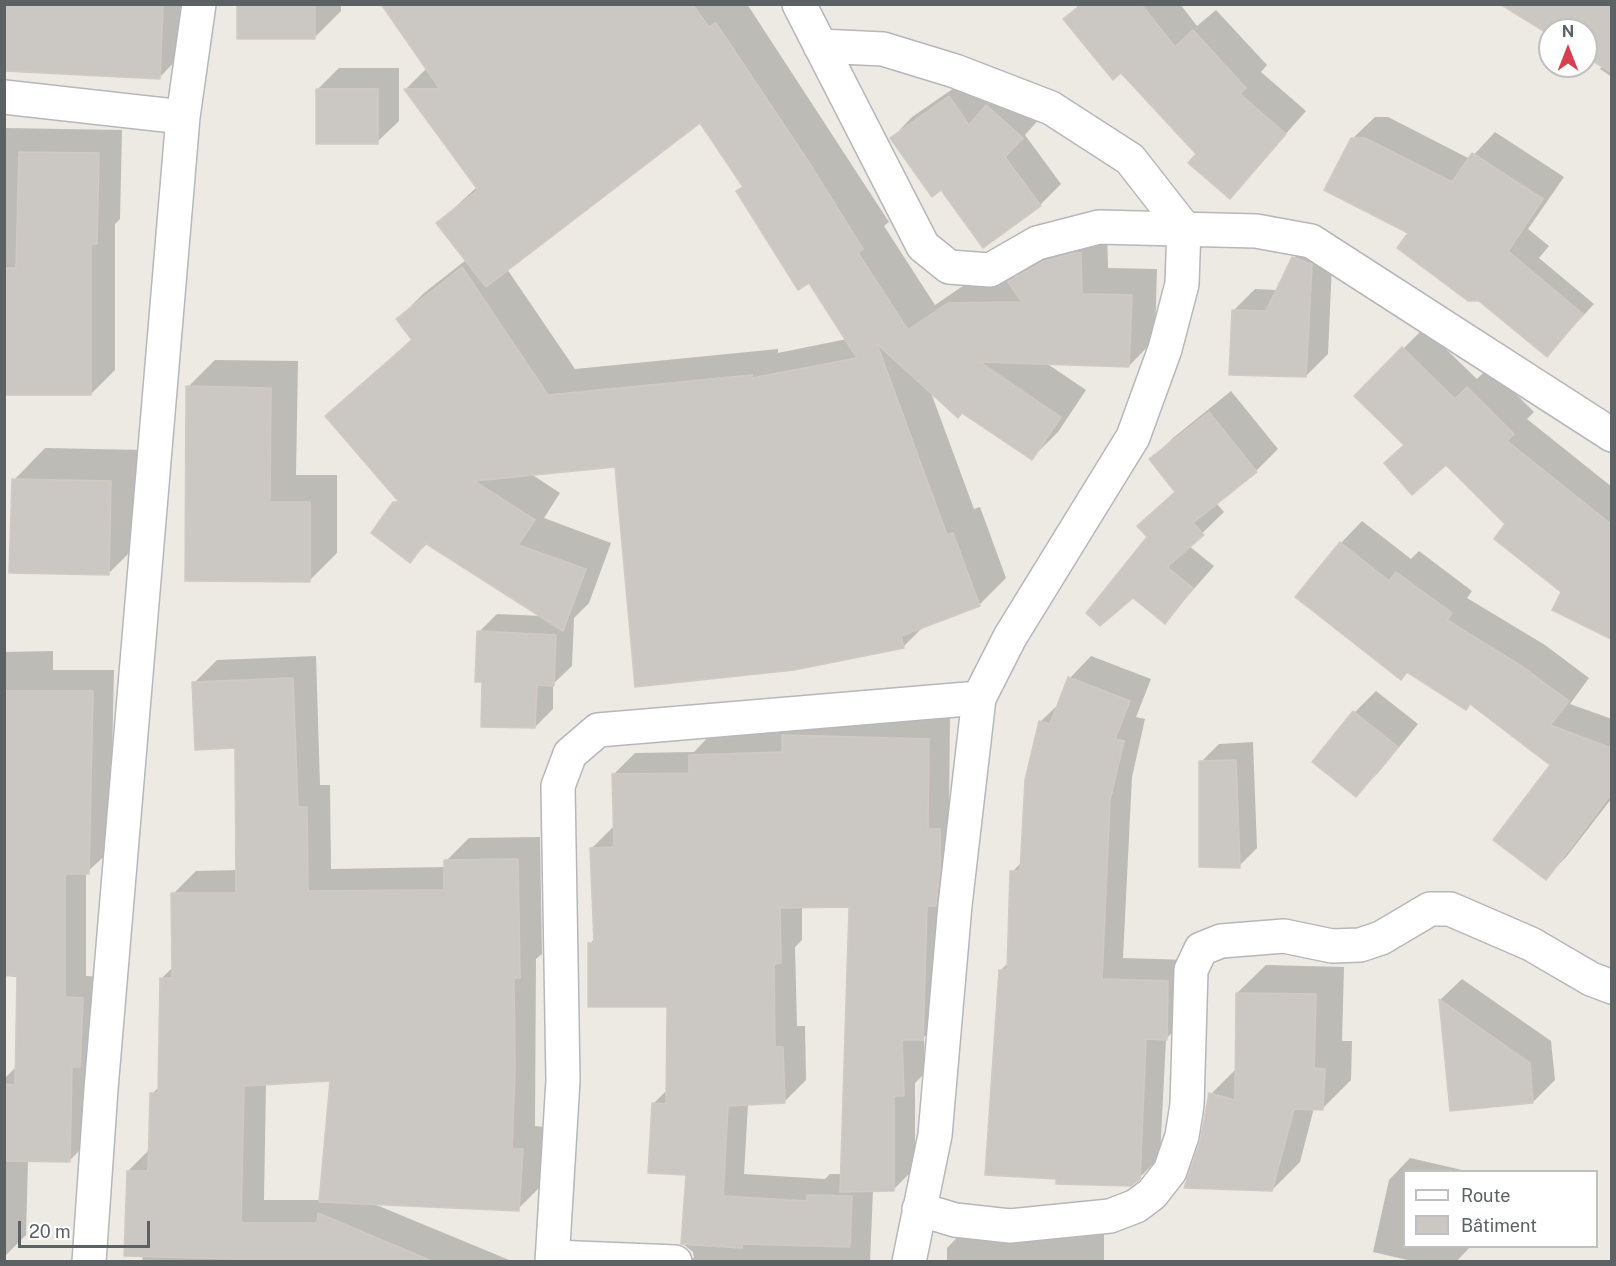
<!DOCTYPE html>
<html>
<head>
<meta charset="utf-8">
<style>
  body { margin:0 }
  #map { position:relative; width:1616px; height:1266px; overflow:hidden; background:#edeae4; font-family:"Public Sans",sans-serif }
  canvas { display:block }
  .frame { position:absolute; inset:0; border:6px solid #5c6163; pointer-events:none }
  .legend { position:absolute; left:1403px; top:1170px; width:195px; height:78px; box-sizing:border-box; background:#fff; border:2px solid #bec0c1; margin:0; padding:8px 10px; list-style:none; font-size:18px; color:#5c6163 }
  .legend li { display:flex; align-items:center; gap:12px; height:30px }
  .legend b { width:30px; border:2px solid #bec0c1 }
  .north { position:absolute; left:1538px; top:18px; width:60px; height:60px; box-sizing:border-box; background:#fff; border:2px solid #bec0c1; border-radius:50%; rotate:0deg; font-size:16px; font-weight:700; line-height:24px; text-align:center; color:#5c6163 }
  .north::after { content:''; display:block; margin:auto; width:21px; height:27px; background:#d8404f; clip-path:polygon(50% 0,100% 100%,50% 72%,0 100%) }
  .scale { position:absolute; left:18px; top:1221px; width:132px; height:27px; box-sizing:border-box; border:3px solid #5c6163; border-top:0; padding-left:8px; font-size:18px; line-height:21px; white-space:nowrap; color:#5c6163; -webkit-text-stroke:4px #fff; paint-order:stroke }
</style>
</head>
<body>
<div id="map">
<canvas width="1616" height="1266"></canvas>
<div class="frame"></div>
<ul class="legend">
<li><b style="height:8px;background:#fff"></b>Route</li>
<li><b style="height:16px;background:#cbc7c3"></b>Bâtiment</li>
</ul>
<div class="north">N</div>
<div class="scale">20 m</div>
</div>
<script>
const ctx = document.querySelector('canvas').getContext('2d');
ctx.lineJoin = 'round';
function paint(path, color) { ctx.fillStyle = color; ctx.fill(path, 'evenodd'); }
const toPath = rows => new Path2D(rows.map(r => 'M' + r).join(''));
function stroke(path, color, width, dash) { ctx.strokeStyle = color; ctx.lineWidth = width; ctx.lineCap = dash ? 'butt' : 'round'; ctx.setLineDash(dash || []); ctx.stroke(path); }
const shadow = toPath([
  [4,4,186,4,184,52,160,77],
  [238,4,341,4,341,11,314,38],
  [383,4,747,4,889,222,884,226,935,305,976,277,1015,277,1036,255,1107,227,1108,268,1157,269,1155,339,1129,366,1046,363,1086,390,1058,432,1032,458,930,390,974,509,980,507,1006,578,979,605,925,625,903,647,616,465,531,474,560,493,544,518,611,543,589,603,574,618,572,666,553,684,553,709,535,727,483,681,479,632,497,614,542,616,428,543,409,561,394,503,398,500,327,416,413,338,398,319,424,293,466,260,438,223,477,187,406,89,427,68],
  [700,121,744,186,738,192,810,281,847,339,778,353,778,349,575,369,507,269],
  [1080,4,1180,4,1197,26,1216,10,1267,65,1261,72,1306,111,1230,197,1197,154,1121,71,1065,19],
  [1557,4,1612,4,1612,77,1600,69,1603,65,1586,55,1586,30,1550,30,1550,33,1542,28],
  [339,68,399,68,399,121,377,142,318,89],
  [970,77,989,104,1008,85,1042,116,1025,135,1061,184,1040,205,984,246,942,188,892,138,912,117],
  [1375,117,1388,117,1470,159,1495,132,1564,177,1528,229,1549,246,1539,258,1594,304,1547,355,1410,233,1352,139],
  [4,128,122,130,120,219,115,224,115,370,91,394,4,394],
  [1315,236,1333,242,1328,354,1306,376,1233,311,1255,289,1278,290,1294,258],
  [1424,328,1477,379,1489,367,1534,412,1527,419,1612,487,1612,637,1554,609,1563,591,1508,524,1446,463,1386,463,1405,444,1356,396],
  [215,360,298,361,296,475,337,475,337,553,310,580,188,387],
  [1231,391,1278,449,1256,471,1216,503,1224,512,1189,546,1214,566,1165,622,1149,537,1139,526,1176,491,1151,460,1173,438],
  [45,448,142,450,140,542,108,574,14,480],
  [1362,521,1411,559,1419,551,1472,591,1467,598,1545,645,1589,678,1570,704,1612,719,1612,798,1567,856,1546,878,1552,764,1471,703,1408,671,1401,678,1341,543],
  [53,651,53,670,114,670,110,851,86,873,86,976,103,977,91,1139,70,1160,28,1160,26,1235,4,1257,4,1079,16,1067,18,977,4,976,4,652],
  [316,656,320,785,330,785,331,869,446,867,446,861,469,838,540,837,542,954,536,959,535,1126,545,1127,541,1186,518,1209,374,1204,514,1262,143,1262,128,1171,150,1149,152,1094,160,1086,161,979,174,966,173,894,196,871,238,870,236,747,194,683,217,660],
  [331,1079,321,1200,264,1200,266,1083],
  [1091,656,1151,679,1136,717,1145,719,1132,777,1123,958,1189,960,1188,1016,1166,1039,1160,1157,1138,1179,1000,971,1009,962,1012,872,1022,862,1040,722,1061,702,1070,678],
  [1376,691,1418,724,1378,773,1356,795,1355,712],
  [805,714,950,717,949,808,961,807,944,1017,924,1037,925,1073,915,1083,915,1168,893,1190,873,1190,870,1262,659,1262,663,1258,694,1258,693,1252,683,1244,688,1174,653,1104,667,1090,668,1006,590,944,595,938,592,848,614,826,613,775,635,753,694,752,712,733,787,732],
  [802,906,851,906,842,1174,830,1174,825,1179,744,1174,748,1104,784,1102,806,1080,805,1026,797,1026,795,947,802,940],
  [1253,742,1257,848,1239,866,1201,762,1219,744],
  [1266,965,1344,967,1342,1041,1352,1041,1351,1080,1323,1108,1314,1108,1300,1162,1272,1190,1201,1142,1211,1094,1237,1068,1237,993],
  [1462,979,1551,1041,1555,1080,1533,1102,1440,1000],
  [1410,1158,1471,1172,1404,1172,1404,1246,1471,1246,1456,1262,1416,1262,1373,1252,1389,1180],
  [968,1226,1104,1228,1104,1262,947,1262,947,1248]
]);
const building = toPath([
  [4,4,163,4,160,79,4,71,4,4],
  [237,4,315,4,315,39,237,39,237,4],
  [381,4,692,4,709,27,716,23,810,164,863,249,858,253,908,330,948,303,1022,302,1008,282,1044,261,1074,253,1081,253,1082,294,1132,295,1129,367,980,362,1061,417,1032,460,962,413,958,418,877,344,947,535,953,533,980,606,901,636,904,648,794,670,635,687,615,467,474,481,535,520,518,545,586,569,563,631,425,543,410,563,371,533,393,502,399,502,325,416,412,340,396,319,462,267,548,395,752,375,752,378,857,358,809,283,798,290,736,191,743,187,700,123,486,287,436,223,478,190,404,89,440,89,381,4],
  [1082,4,1141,4,1175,47,1193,30,1246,88,1240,94,1286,134,1230,199,1188,163,1196,154,1121,73,1113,80,1063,19,1082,4],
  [1500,4,1611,4,1611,72,1586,57,1586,30,1550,30,1550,35,1500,4],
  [316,89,378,89,378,144,316,144,316,89],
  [949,96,969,125,986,105,1023,138,1005,157,1041,206,983,248,941,190,932,197,890,138,949,96],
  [1351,138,1365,138,1452,182,1472,153,1543,199,1508,251,1583,314,1547,357,1479,301,1468,301,1397,248,1408,233,1324,190,1351,138],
  [19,152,99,153,97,244,91,244,91,395,4,395,4,268,16,268,19,152],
  [1292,257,1312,264,1306,377,1229,375,1232,310,1266,311,1292,257],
  [1402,347,1455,399,1467,387,1514,434,1507,441,1611,524,1611,639,1552,610,1561,592,1494,539,1505,524,1446,465,1412,495,1384,463,1404,445,1354,396,1402,347],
  [186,386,271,388,270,502,310,502,310,582,185,581,186,386],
  [1209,412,1257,472,1193,523,1204,535,1167,567,1193,588,1165,624,1133,598,1100,626,1086,613,1147,537,1137,526,1175,492,1149,459,1209,412],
  [12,479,111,481,109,575,9,573,12,479],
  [1340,542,1389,581,1396,572,1452,613,1447,620,1523,667,1569,701,1550,725,1611,748,1611,794,1546,880,1493,840,1550,765,1470,704,1466,710,1407,672,1401,680,1295,597,1340,542],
  [477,631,556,635,554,686,537,685,535,728,481,727,482,682,475,682,477,631],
  [1068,677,1130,701,1115,739,1124,741,1110,800,1102,979,1168,981,1167,1040,1146,1039,1140,1179,1131,1186,1056,1184,1056,1179,985,1175,999,970,1007,970,1010,871,1020,871,1025,780,1039,721,1050,724,1068,677],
  [293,678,298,807,307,807,308,891,444,890,444,860,518,859,520,978,514,978,515,1070,512,1149,523,1149,519,1211,319,1202,330,1081,244,1086,241,1223,317,1223,318,1213,434,1262,241,1262,241,1259,124,1256,127,1171,148,1171,150,1093,158,1093,160,978,172,978,171,893,236,893,235,748,195,750,192,682,293,678],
  [4,691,93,691,89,874,65,874,65,997,83,998,80,1067,72,1067,70,1162,4,1161,4,1084,15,1085,17,975,4,975,4,691],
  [1353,711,1398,747,1356,797,1312,762,1353,711],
  [782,735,929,739,928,829,940,829,940,869,936,906,927,906,923,1040,902,1040,904,1096,894,1096,894,1191,840,1192,849,907,780,908,781,963,774,964,775,1047,783,1047,785,1103,728,1106,723,1196,807,1201,807,1195,852,1196,850,1247,742,1244,742,1248,681,1244,686,1175,648,1173,652,1103,666,1104,667,1007,588,1007,588,943,594,943,590,848,614,847,612,774,689,773,689,755,782,752,782,735],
  [1236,760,1240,868,1199,867,1199,761,1236,760],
  [1236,993,1316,994,1314,1068,1325,1069,1323,1110,1294,1109,1272,1191,1184,1188,1200,1142,1209,1093,1235,1100,1236,993],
  [1439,999,1530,1063,1533,1103,1450,1111,1439,999]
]);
const street = toPath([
  [799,4,923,246,949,267,990,270,1037,243,1099,227,1256,231,1311,241,1612,435],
  [820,46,883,49,955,71,1051,108,1130,159,1184,228,1182,284,1165,349,1133,437,1010,637,979,698,955,905,935,1135,909,1262],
  [4,97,183,117],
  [919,1209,955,1220,1010,1226,1110,1216,1136,1206,1152,1194,1170,1171,1182,1136,1187,1105,1191,970,1201,949,1221,941,1284,936,1332,946,1360,945,1381,938,1430,909,1450,909,1531,944,1591,979,1612,987],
  [553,1257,675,1262],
  [89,1262,101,1089,183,117,199,4],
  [552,1262,563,1080,558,786,570,754,598,730,979,698]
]);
paint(shadow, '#0003');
paint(building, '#cbc7c3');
stroke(building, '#d1cac3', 1.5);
stroke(street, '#b5b7ba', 36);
stroke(street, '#fff', 33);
</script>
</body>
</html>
